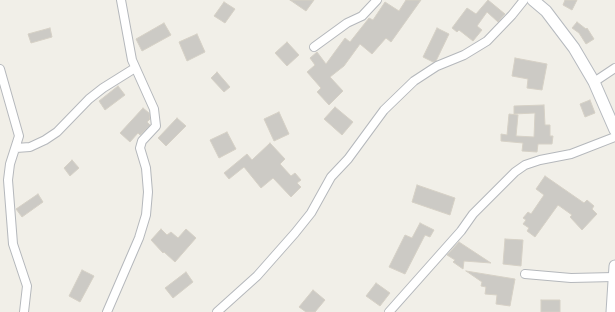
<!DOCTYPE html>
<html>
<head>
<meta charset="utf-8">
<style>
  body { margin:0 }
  canvas { display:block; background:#f1efe8 }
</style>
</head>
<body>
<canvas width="615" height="312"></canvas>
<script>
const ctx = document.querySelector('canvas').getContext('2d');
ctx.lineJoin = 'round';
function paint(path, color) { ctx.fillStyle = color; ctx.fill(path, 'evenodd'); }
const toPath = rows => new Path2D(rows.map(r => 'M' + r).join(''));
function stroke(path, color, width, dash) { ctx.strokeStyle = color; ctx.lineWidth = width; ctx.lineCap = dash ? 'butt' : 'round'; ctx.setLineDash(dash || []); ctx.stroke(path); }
const building = toPath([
  [290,0,314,0,306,11,290,0],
  [406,0,421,0,391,42,386,38,372,54,360,44,344,66,330,77,343,91,329,105,317,92,321,88,307,72,315,65,310,58,317,52,326,64,345,38,350,42,369,18,373,20,385,2,399,11,406,0],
  [488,0,505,14,498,22,487,12,477,26,482,30,473,41,459,30,457,32,452,28,467,8,476,14,488,0],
  [565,0,577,0,572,10,563,5,565,0],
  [224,2,235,9,225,23,214,16,224,2],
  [577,22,586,29,587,28,594,39,586,44,579,33,572,28,577,22],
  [164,23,171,35,142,51,136,39,164,23],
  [50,28,52,37,31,43,28,34,50,28],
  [437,28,449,34,436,61,433,62,423,57,437,28],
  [197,34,205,52,187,61,179,42,197,34],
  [287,42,299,55,287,66,275,53,287,42],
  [515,58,547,64,542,90,527,88,528,79,512,76,515,58],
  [217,72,230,87,224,92,211,78,217,72],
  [118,86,125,95,105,110,99,101,118,86],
  [590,100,595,113,585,117,580,104,590,100],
  [544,105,545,125,550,125,550,136,553,136,552,144,538,144,537,152,522,151,523,143,501,141,501,134,507,135,509,114,518,115,516,136,534,137,535,113,514,114,514,106,544,105],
  [335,107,353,122,342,135,324,119,335,107],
  [143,108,149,113,150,119,147,122,150,125,140,135,138,133,130,142,120,133,143,108],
  [279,112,289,134,274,141,264,119,279,112],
  [177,118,186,126,166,146,158,138,177,118],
  [227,132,236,149,219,158,210,140,227,132],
  [270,143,285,159,280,164,291,176,295,173,301,180,297,183,301,187,291,197,273,178,261,188,244,167,229,179,224,173,247,154,252,160,270,143],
  [72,160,79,168,70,176,64,168,72,160],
  [545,176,584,203,587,200,594,206,592,209,597,214,582,230,570,217,572,215,558,205,535,237,527,231,529,228,523,224,526,220,523,218,528,212,531,214,544,195,536,189,545,176],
  [417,185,455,198,450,215,412,202,417,185],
  [38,194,43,202,22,217,16,209,38,194],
  [420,223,434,230,430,237,425,235,405,274,389,267,405,235,412,238,420,223],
  [161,229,167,235,171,232,178,238,186,229,196,238,175,262,164,252,163,253,151,240,161,229],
  [505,239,523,240,521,266,503,264,505,239],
  [459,242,491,263,464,261,463,269,453,262,455,260,447,255,459,242],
  [82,270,94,276,80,302,69,296,82,270],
  [466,271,515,279,510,306,496,304,497,295,485,294,486,287,481,286,482,282,466,271],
  [186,272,193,282,173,298,165,288,186,272],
  [376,283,390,293,380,306,366,296,376,283],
  [313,290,325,300,315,312,306,312,299,307,313,290],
  [541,300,560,300,560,312,541,312,541,300]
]);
const street = toPath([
  [314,47,347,23,362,16,377,0],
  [0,69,19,136,10,164,8,180,13,244,27,286,24,312],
  [594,82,615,68],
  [16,148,30,147,45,140,57,132,89,99,103,88,135,68],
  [525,274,571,278,614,277],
  [107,312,139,238,146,215,148,192,146,168,140,148,142,141,156,126,154,109,132,60,121,0],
  [217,312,257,276,295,233,311,213,331,177,348,159,384,110,414,81,437,66,464,55,487,41,512,15,524,0],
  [389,312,461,231,473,214,515,172,525,165,540,160,571,154,615,137]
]);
const secondary = toPath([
  [533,0,546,11,574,48,594,82,615,130],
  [612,312,615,266]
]);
paint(building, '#cccac5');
stroke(building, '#d6d1c6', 1);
stroke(street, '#b5b8bc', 10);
stroke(secondary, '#b6babf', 13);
stroke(street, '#fff', 8);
stroke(secondary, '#fff', 11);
</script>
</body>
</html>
